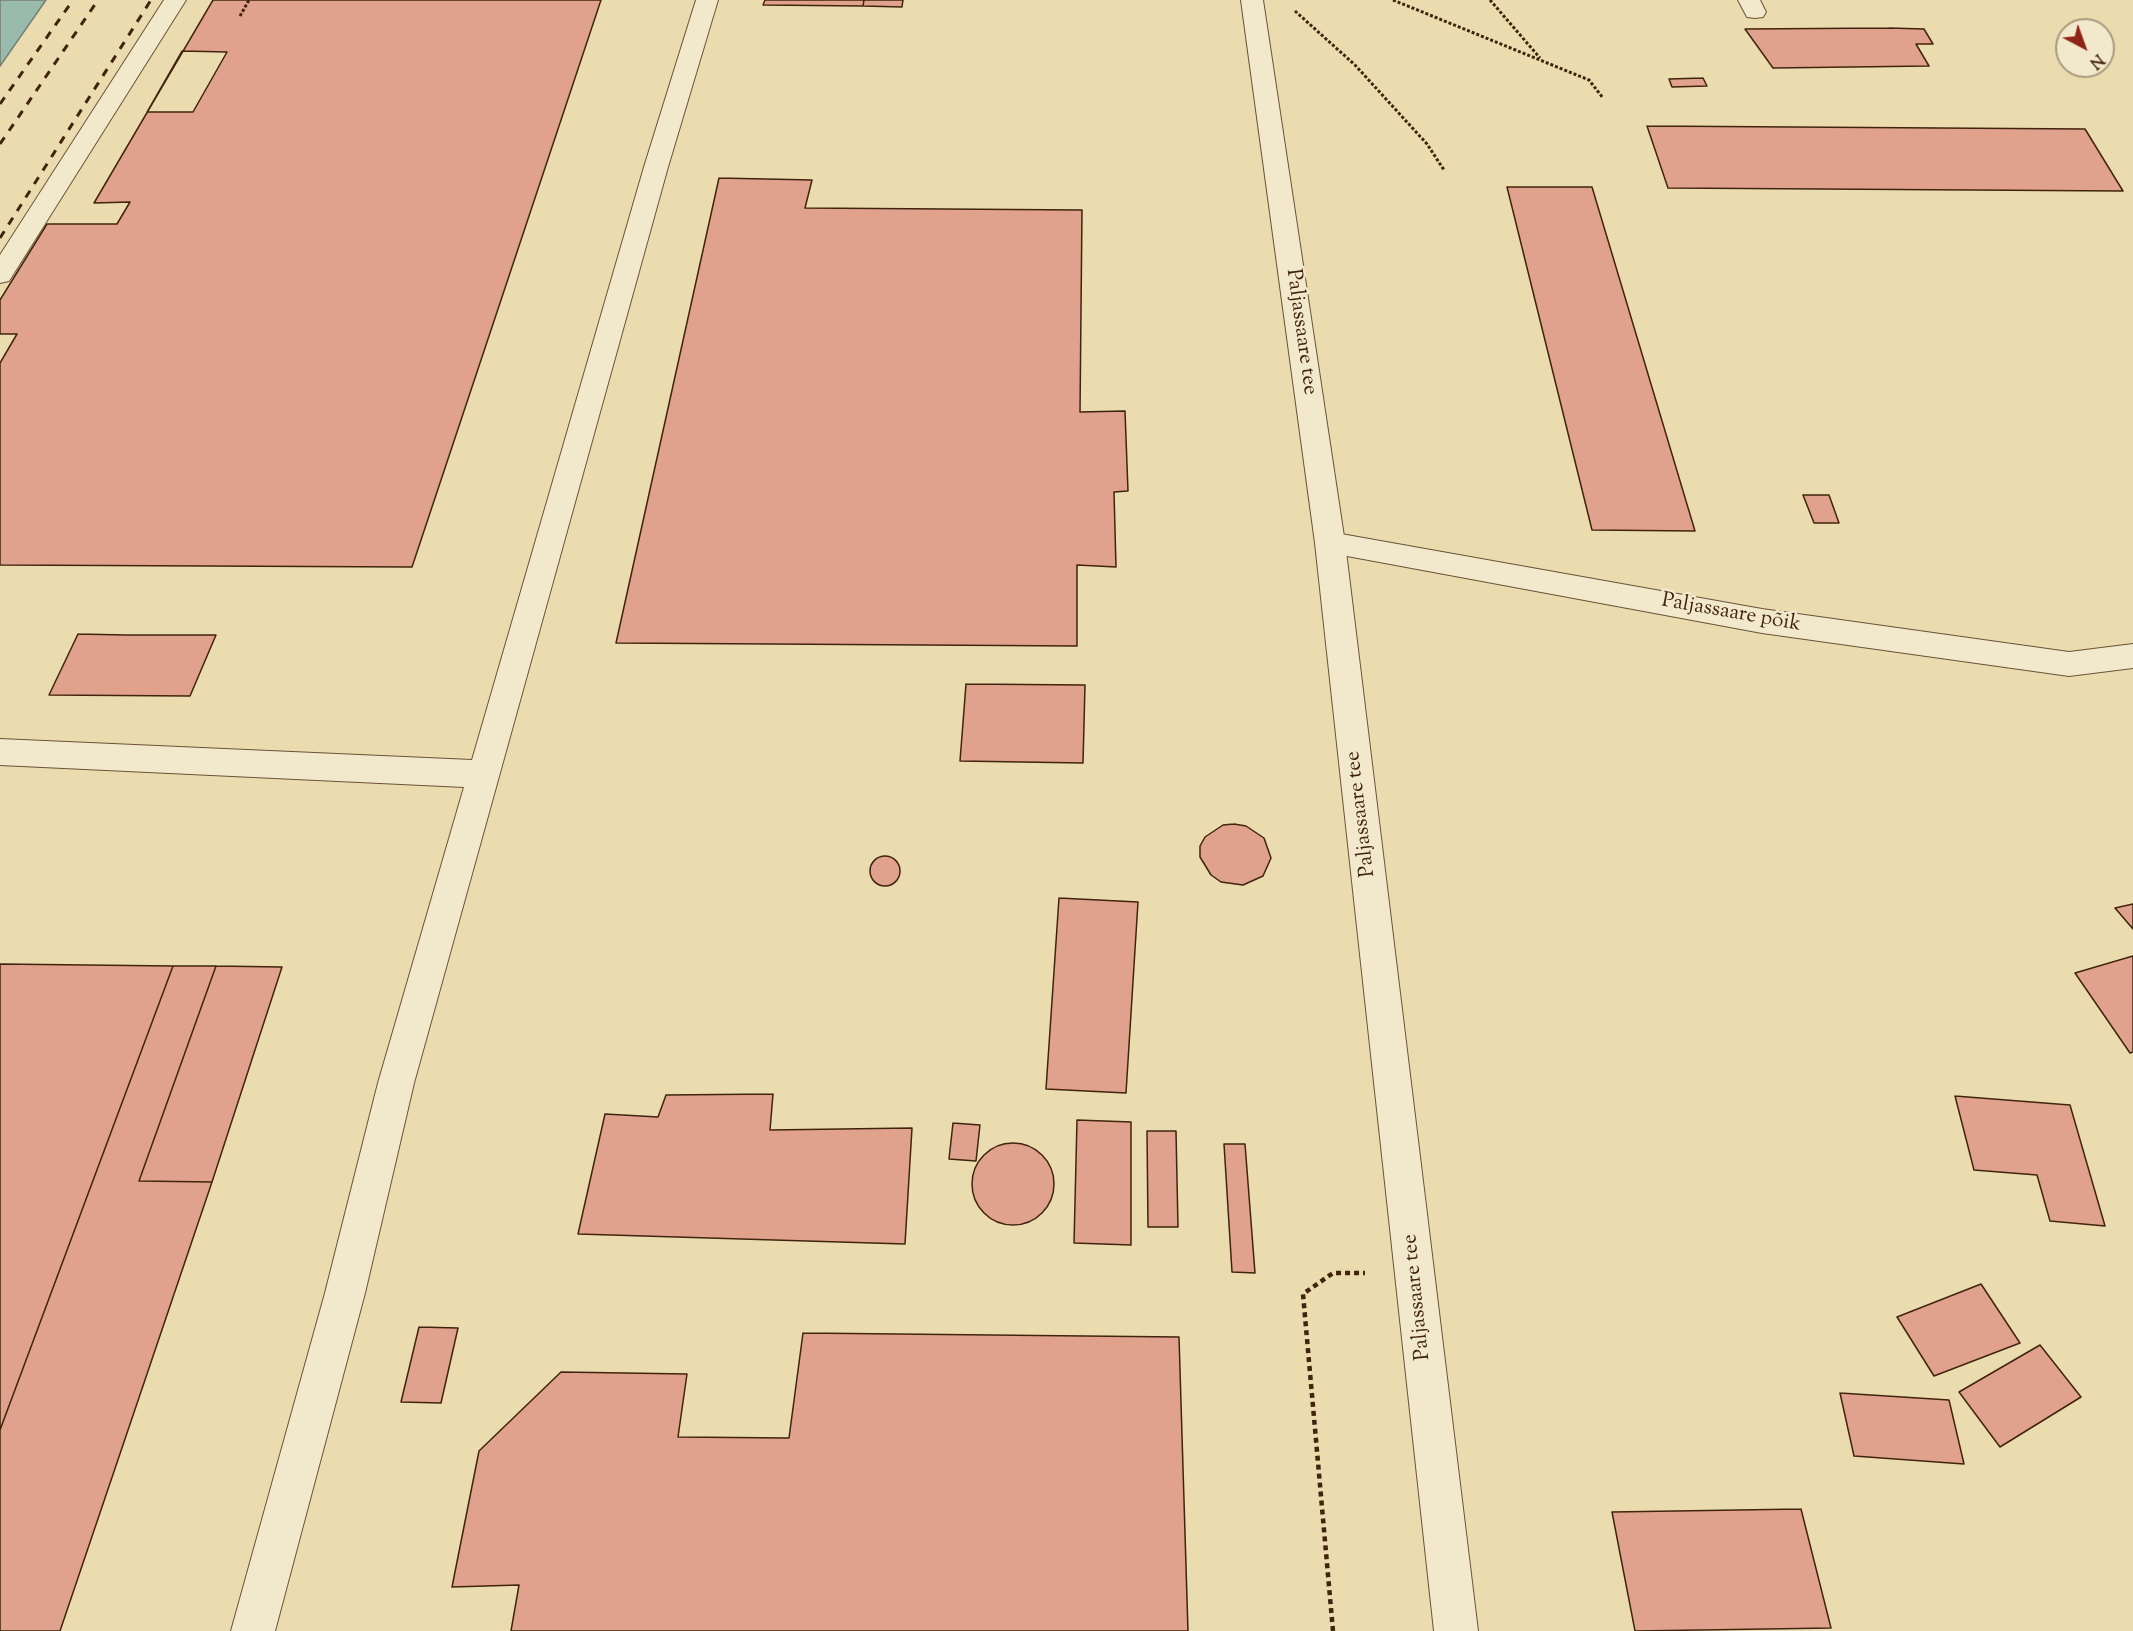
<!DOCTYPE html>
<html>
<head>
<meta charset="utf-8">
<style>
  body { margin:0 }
  #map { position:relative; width:2133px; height:1631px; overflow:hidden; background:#ebdcb0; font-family:"Sorts Mill Goudy",serif }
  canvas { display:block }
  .north { position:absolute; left:2055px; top:18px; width:60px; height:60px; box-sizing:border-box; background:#f2e8cc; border:2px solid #ab9a80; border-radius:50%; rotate:139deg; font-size:16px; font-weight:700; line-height:24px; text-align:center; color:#40240d }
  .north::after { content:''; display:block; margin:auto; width:21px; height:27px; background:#8f2418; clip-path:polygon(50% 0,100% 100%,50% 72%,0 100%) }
</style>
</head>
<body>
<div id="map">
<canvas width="2133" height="1631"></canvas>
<div class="north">N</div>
</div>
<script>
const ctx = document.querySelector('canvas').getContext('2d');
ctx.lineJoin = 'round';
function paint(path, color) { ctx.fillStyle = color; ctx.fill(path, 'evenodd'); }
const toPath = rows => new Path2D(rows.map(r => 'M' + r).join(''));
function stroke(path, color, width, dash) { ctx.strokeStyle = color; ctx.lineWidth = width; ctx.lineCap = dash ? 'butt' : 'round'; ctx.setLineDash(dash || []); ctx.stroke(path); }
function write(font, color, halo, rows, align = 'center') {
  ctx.font = font + ' "Sorts Mill Goudy",serif'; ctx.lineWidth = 5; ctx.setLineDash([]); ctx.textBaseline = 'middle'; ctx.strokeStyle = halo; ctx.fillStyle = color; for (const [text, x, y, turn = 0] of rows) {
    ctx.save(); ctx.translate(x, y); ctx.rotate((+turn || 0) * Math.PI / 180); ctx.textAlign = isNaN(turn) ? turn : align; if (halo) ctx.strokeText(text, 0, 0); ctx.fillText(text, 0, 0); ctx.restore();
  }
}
const water = toPath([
  [0,0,46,0,0,66,0,0]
]);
const building = toPath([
  [213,0,601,0,412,567,0,565,0,363,17,334,0,334,0,300,47,224,117,224,130,202,94,203,213,0],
  [765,0,864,0,863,6,763,5,765,0],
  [864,0,903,0,902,7,863,6,864,0],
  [1889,28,1924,29,1933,44,1916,44,1929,66,1773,68,1745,29,1889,28],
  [182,51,227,52,193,112,147,112,182,51],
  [1703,78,1707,86,1672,87,1669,79,1703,78],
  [1647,126,2085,129,2123,191,1668,188,1647,126],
  [719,178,812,180,805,208,1082,210,1080,412,1125,411,1128,491,1114,492,1116,567,1077,565,1077,646,616,643,719,178],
  [1507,187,1592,187,1695,531,1592,530,1507,187],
  [1803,495,1829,495,1839,523,1814,523,1803,495],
  [78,634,126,635,216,635,190,696,49,695,78,634],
  [966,684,1085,685,1083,763,960,761,966,684],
  [1234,824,1246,826,1264,838,1271,858,1263,876,1243,885,1221,882,1211,875,1200,857,1200,846,1205,837,1223,825,1234,824],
  '870 871a15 15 0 1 1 30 0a15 15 0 1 1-30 0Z',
  [1059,898,1138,902,1126,1093,1046,1089,1059,898],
  [2133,904,2133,929,2115,908,2133,904],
  [2133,956,2133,1052,2130,1053,2075,973,2133,956],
  [0,964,173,966,0,1430,0,964],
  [173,966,216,966,139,1181,212,1182,60,1631,0,1631,0,1430,173,966],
  [216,966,282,967,212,1182,139,1181,216,966],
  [773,1094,770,1130,912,1128,905,1244,578,1234,605,1114,658,1117,666,1095,773,1094],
  [1955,1096,2070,1105,2105,1226,2050,1221,2037,1175,1974,1170,1955,1096],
  [1077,1120,1131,1122,1131,1245,1074,1243,1077,1120],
  [953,1123,980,1125,976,1161,949,1159,953,1123],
  [1147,1131,1176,1131,1178,1227,1148,1227,1147,1131],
  '972 1184a41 41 0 1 1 82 0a41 41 0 1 1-82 0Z',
  [1224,1144,1245,1144,1255,1273,1232,1272,1224,1144],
  [1981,1284,2020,1343,1934,1376,1897,1317,1981,1284],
  [419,1327,458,1328,441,1403,401,1402,419,1327],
  [803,1333,1179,1337,1188,1631,511,1631,519,1585,452,1587,479,1451,561,1372,687,1374,678,1437,789,1438,803,1333],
  [2040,1345,2081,1397,2000,1447,1959,1392,2040,1345],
  [1840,1393,1949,1400,1964,1464,1854,1456,1840,1393],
  [1801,1509,1831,1628,1635,1631,1612,1512,1801,1509]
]);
const pathFar1 = toPath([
  [1393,0,1589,80,1603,98],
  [1490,0,1540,58],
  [1295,11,1355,65,1427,144,1444,170],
  [240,16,249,0]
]);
const path = toPath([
  [1333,1631,1303,1294,1333,1273,1365,1273]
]);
const service = toPath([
  [164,0,186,0,9,281,0,283,0,255,164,0],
  [696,0,718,0,668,167,414,1083,365,1293,275,1631,231,1631,325,1293,378,1083,464,787,0,765,0,739,472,760,644,167,696,0],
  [1738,0,1760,0,1766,12,1763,17,1755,18,1747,17,1738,0]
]);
const minor = toPath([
  [1330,532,1762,609,2069,652,2133,644,2133,668,2069,676,1762,633,1320,551,1315,543,1320,535,1330,532]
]);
const tertiary = toPath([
  [1241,0,1263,0,1345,543,1478,1631,1434,1631,1315,543,1241,0]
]);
const rail = toPath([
  [0,104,73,0],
  [0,144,98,0],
  [0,238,151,0]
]);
const streetNames = [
  ["Paljassaare tee",1300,332,82],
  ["Paljassaare põik",1731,614,10],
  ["Paljassaare tee",1362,814,-97],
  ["Paljassaare tee",1418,1297,-96]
];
paint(water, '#98bbae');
stroke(water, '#757f6e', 1.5);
paint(building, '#e0a18d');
stroke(building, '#40240d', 1.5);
stroke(service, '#6b5236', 2);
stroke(minor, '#6b5236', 2);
stroke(tertiary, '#6b5236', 2);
stroke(pathFar1, '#40240d', 3, [3, 2]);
stroke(path, '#40240d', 4.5, [5, 4]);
paint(service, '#f2e8cc');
paint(minor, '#f2e8cc');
paint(tertiary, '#f2e8cc');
stroke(rail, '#40240d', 3, [8, 8]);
write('21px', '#40240d', '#f2e8cc', streetNames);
</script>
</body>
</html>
